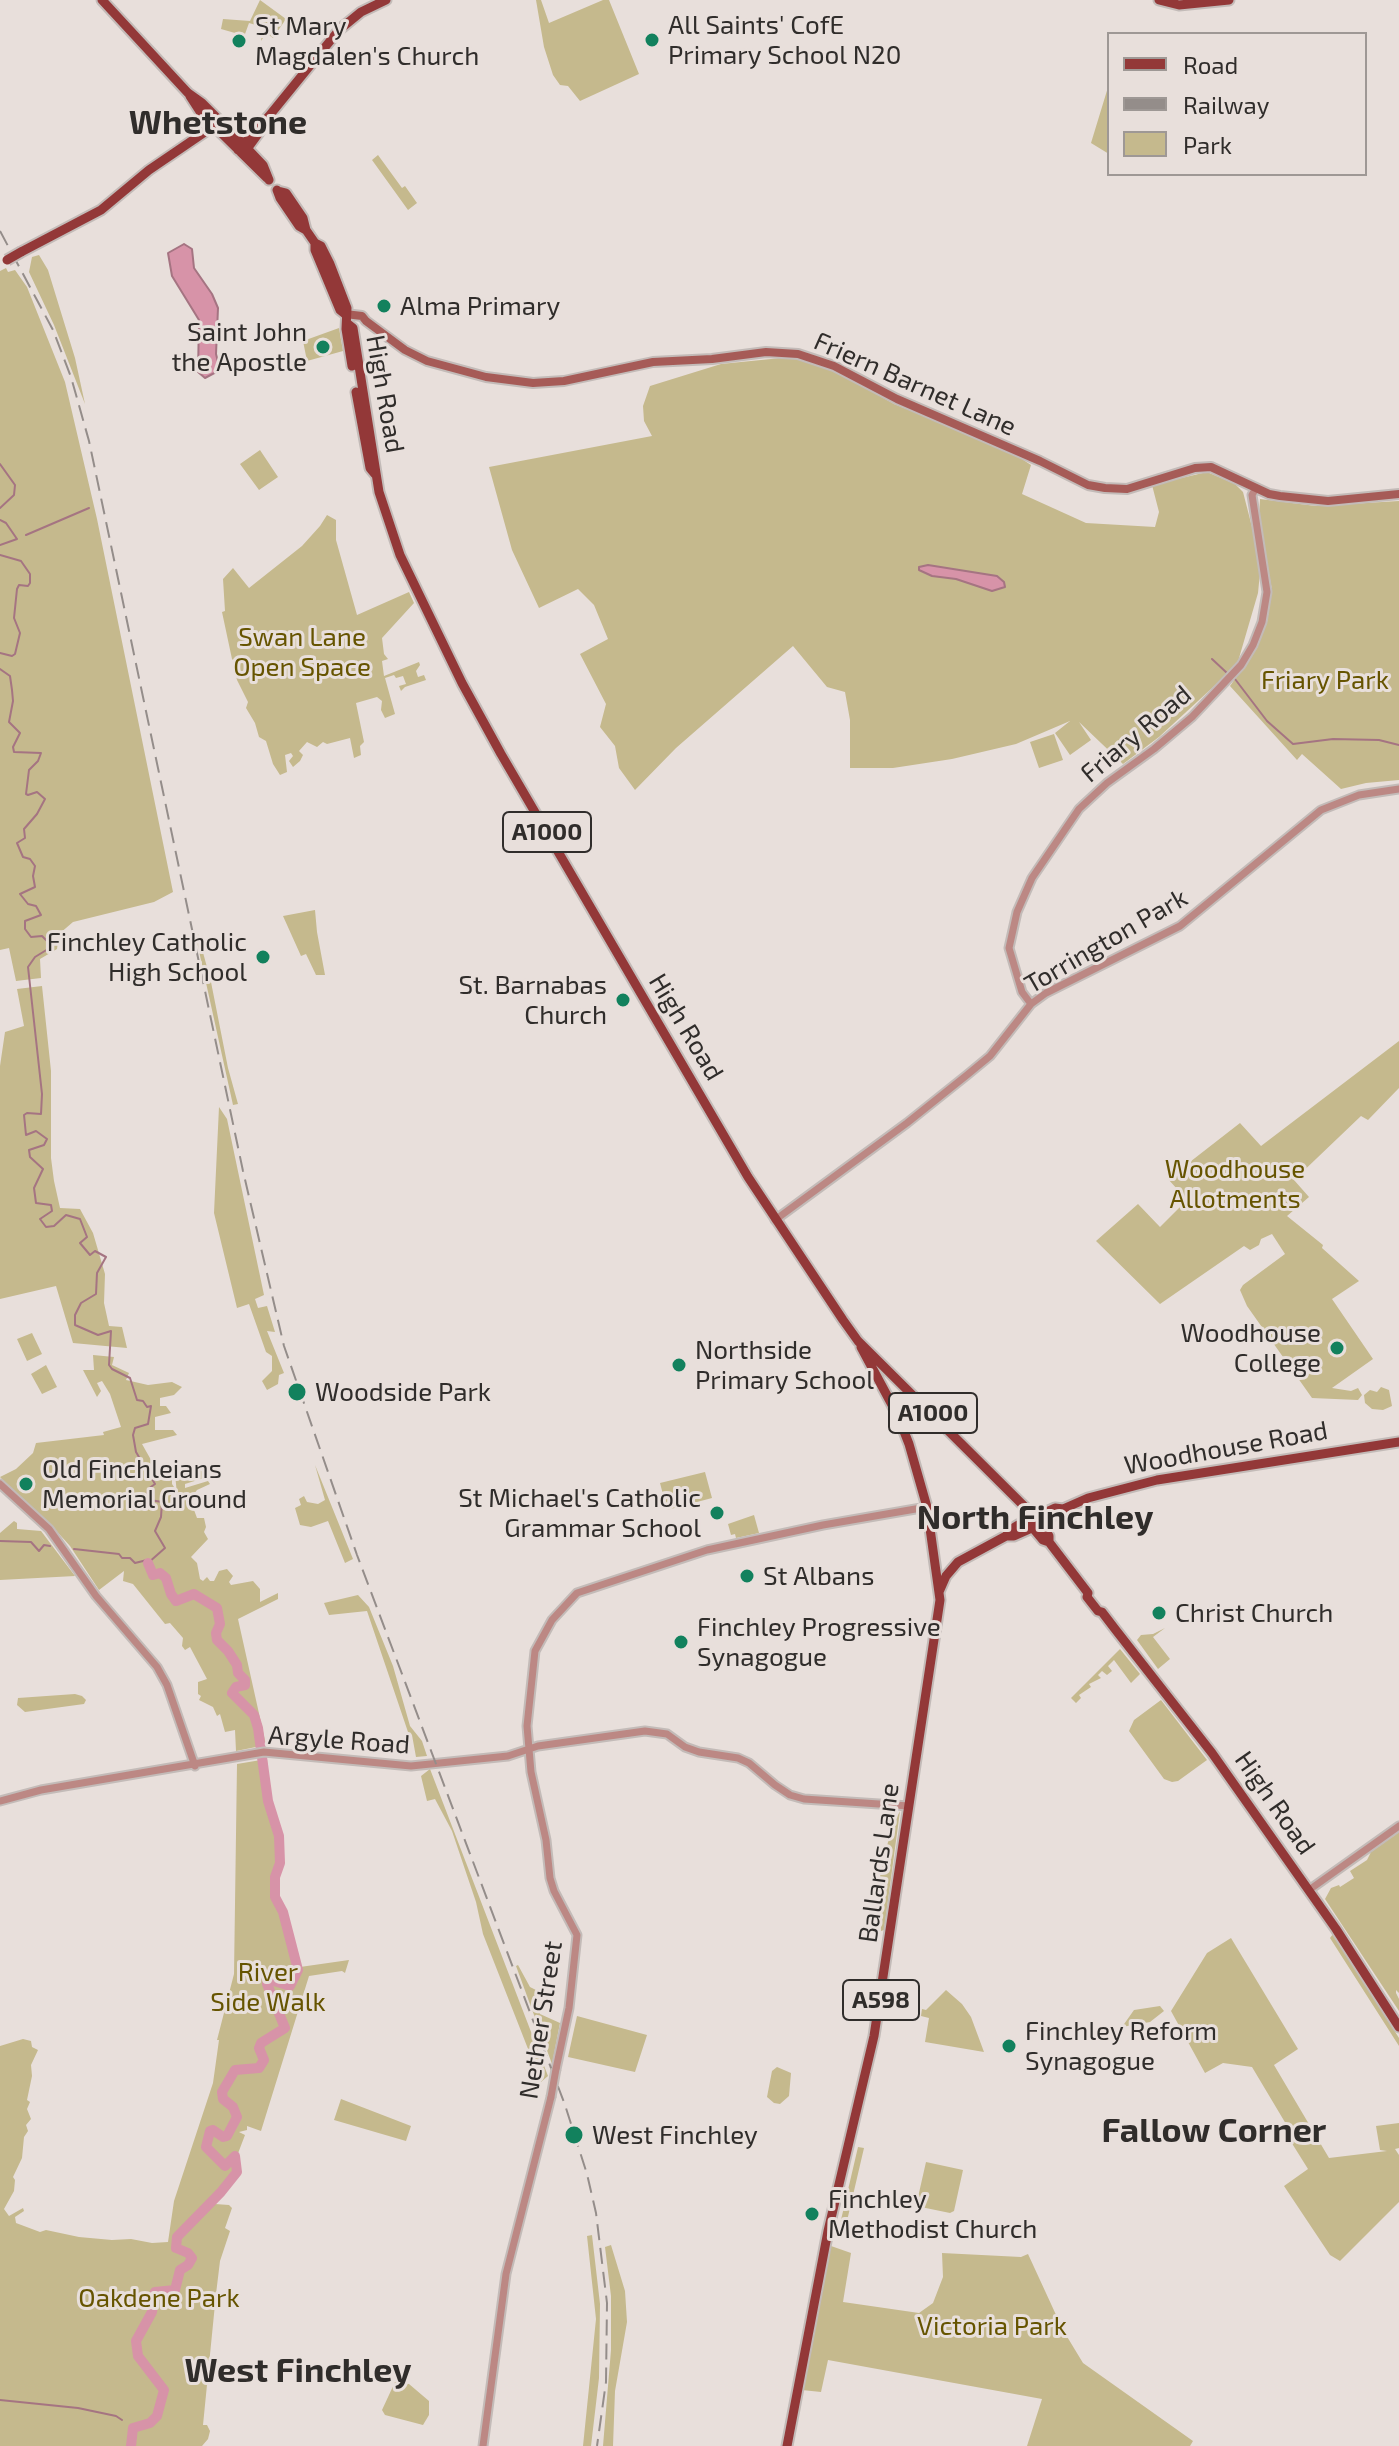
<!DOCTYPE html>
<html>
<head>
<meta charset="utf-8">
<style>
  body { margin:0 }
  #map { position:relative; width:1399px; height:2446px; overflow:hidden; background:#e8dfdb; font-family:"Exo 2",sans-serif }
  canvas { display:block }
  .legend { position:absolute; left:1107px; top:32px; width:260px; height:144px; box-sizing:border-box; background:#e8dfdb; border:2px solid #9e9895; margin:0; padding:10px 14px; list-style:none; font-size:24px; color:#302d2b }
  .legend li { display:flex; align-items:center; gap:16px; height:40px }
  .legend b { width:40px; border:2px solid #9e9895 }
</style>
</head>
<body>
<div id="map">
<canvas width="1399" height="2446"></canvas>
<ul class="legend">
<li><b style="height:10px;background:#933838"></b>Road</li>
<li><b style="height:10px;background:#948d8a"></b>Railway</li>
<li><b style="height:22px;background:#c5b98d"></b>Park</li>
</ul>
</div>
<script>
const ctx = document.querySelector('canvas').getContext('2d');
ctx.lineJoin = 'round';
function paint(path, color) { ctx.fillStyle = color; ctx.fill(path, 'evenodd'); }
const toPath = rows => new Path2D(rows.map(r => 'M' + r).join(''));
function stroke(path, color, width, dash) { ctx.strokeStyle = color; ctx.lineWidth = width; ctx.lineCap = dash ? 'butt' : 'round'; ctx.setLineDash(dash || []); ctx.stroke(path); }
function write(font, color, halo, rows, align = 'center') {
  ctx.font = font + ' "Exo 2",sans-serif'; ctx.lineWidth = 6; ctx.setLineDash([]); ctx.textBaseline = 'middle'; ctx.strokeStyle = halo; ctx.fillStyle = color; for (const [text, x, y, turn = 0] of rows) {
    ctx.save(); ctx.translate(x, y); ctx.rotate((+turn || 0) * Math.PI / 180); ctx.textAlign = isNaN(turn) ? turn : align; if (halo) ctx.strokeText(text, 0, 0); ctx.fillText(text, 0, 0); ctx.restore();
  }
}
const green = toPath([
  [260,0,286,19,273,38,266,33,261,41,263,27,249,23,245,34,242,35,221,29,223,19,250,21],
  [536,0,541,0,549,23,603,0,609,0,639,74,580,101,568,86,560,85,553,75,544,47],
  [1109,84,1109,154,1091,143],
  [378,155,402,188,405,186,417,203,408,210,372,160],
  [39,255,48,270,75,358,85,404,54,325,29,272,32,257],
  [6,268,8,272,15,270,27,287,65,382,97,519,173,892,154,902,73,922,59,934,57,949,40,959,41,978,16,981,9,948,0,950,0,271],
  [339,328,343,351,307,361,303,341],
  [791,357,834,370,894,404,1005,448,1031,465,1022,494,1086,523,1155,527,1159,512,1152,485,1207,472,1235,484,1243,492,1261,562,1258,593,1237,665,1159,737,1123,764,1079,722,1091,740,1070,755,1055,733,1070,721,1016,744,952,759,893,768,850,768,850,720,845,692,827,687,793,646,676,748,635,790,619,768,615,746,600,727,606,704,580,654,608,639,594,605,578,589,539,608,512,550,489,467,652,436,644,421,643,406,650,386,721,364],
  [260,450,278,477,259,490,240,464],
  [1260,499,1316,506,1399,501,1399,780,1366,783,1341,789,1302,754,1297,760,1230,686,1257,648,1267,622,1272,590,1259,519],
  [327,515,336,520,336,540,357,615,409,592,414,603,382,638,384,654,388,659,382,661,384,676,419,662,420,665,416,671,418,677,424,675,426,680,405,687,401,691,399,686,406,684,403,676,396,678,394,675,385,678,395,714,385,718,381,710,382,701,377,697,356,703,364,742,360,746,361,755,354,758,350,738,327,744,323,742,317,747,307,742,299,751,303,755,300,761,293,767,289,761,293,756,291,753,285,755,287,772,280,775,273,764,266,741,259,737,255,723,246,708,248,702,237,680,234,668,237,664,232,659,222,612,225,611,223,579,233,568,249,588,302,546,320,526],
  [1054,734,1063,760,1039,768,1030,742],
  [315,910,317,932,325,975,316,975,306,954,301,956,283,916],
  [198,934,211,982,228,1068,238,1104,233,1105,197,942],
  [42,986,51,1071,51,1158,54,1181,60,1208,80,1209,93,1233,105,1274,104,1303,109,1326,122,1327,127,1348,73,1343,56,1286,0,1299,0,1066,5,1032,24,1026,17,989],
  [1399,1041,1399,1088,1368,1120,1361,1116,1294,1180,1309,1197,1287,1216,1323,1245,1322,1248,1359,1281,1332,1299,1373,1359,1332,1388,1351,1391,1358,1388,1362,1395,1358,1400,1312,1398,1247,1306,1240,1290,1243,1285,1285,1254,1272,1234,1261,1239,1259,1245,1250,1250,1244,1246,1160,1304,1096,1241,1138,1204,1160,1227,1187,1200,1168,1179,1240,1123,1261,1146],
  [219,1107,227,1119,264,1295,255,1299,258,1308,267,1306,275,1332,267,1331,284,1373,279,1375,278,1384,267,1390,262,1381,272,1371,272,1356,266,1352,249,1304,237,1308,214,1213],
  [32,1333,42,1354,27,1361,17,1339],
  [93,1355,114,1357,112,1365,129,1373,126,1380,148,1385,172,1382,182,1387,174,1395,160,1398,160,1406,166,1406,171,1413,155,1417,155,1430,173,1430,177,1435,142,1444,155,1467,169,1467,172,1471,172,1484,174,1487,167,1488,167,1495,177,1494,175,1474,185,1470,198,1468,205,1474,204,1478,185,1484,185,1488,208,1481,210,1484,197,1490,190,1499,197,1518,204,1518,206,1527,204,1532,208,1539,191,1557,197,1563,200,1579,203,1581,207,1577,210,1581,214,1581,219,1571,227,1569,233,1576,229,1582,231,1585,253,1581,260,1589,260,1602,278,1593,278,1599,238,1619,266,1745,236,1751,235,1730,225,1732,220,1714,217,1716,213,1707,199,1700,201,1696,198,1694,198,1682,207,1679,190,1647,185,1650,182,1646,183,1638,170,1623,165,1624,133,1584,123,1581,124,1571,99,1590,70,1546,51,1525,29,1507,0,1477,16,1469,33,1453,36,1443,104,1435,103,1432,121,1427,110,1394,102,1381,97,1383,101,1391,97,1397,83,1370,94,1370],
  [46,1365,57,1387,42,1394,31,1374],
  [1381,1387,1389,1390,1392,1406,1383,1410,1372,1409,1365,1403,1364,1395,1370,1390,1377,1392],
  [315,1465,353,1559,345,1563,328,1521,311,1527,300,1525,295,1508,301,1505,299,1499,304,1496,307,1502,318,1504,325,1500],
  [705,1472,712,1498,667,1510,660,1483],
  [754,1515,759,1533,736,1538,735,1534,731,1535,728,1524],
  [14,1521,17,1523,17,1529,41,1531,75,1576,0,1580,0,1533],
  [358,1595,369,1607,393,1666,410,1726,422,1741,427,1756,416,1757,412,1735,408,1732,367,1611,329,1615,324,1603],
  [1165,1628,1153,1637,1170,1659,1158,1669,1137,1640,1141,1635,1153,1634],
  [1120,1649,1140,1674,1131,1683,1114,1660,1108,1666,1112,1671,1107,1675,1102,1671,1098,1675,1101,1678,1089,1684,1091,1687,1079,1695,1081,1698,1076,1703,1071,1698],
  [75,1694,82,1696,86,1700,84,1704,25,1712,17,1705,18,1698],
  [1161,1700,1207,1760,1178,1781,1172,1782,1164,1779,1129,1731,1134,1720],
  [267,1759,271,1805,281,1836,283,1865,279,1873,278,1896,286,1914,300,1967,349,1960,345,1973,342,1971,309,1976,261,2131,247,2126,247,2130,239,2132,245,2135,237,2156,239,2173,214,2200,215,2204,229,2205,232,2208,225,2228,230,2231,220,2261,216,2294,203,2425,207,2425,210,2431,208,2439,202,2446,0,2446,0,2046,23,2039,31,2041,32,2047,38,2050,31,2065,32,2076,27,2100,30,2102,27,2109,31,2119,26,2125,28,2131,24,2137,22,2158,13,2177,15,2180,14,2191,4,2209,9,2216,23,2208,24,2211,15,2217,16,2223,40,2232,46,2230,79,2237,112,2240,131,2239,152,2243,168,2242,174,2201,213,2083,219,2040,217,2040,234,1974,237,1764],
  [430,1769,548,2076,541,2082,483,1934,476,1902,452,1831,435,1799,427,1801,421,1776],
  [900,1811,884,1930,881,1931,879,1881,891,1829],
  [1399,1832,1399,1993,1396,1990,1396,1993,1399,1999,1399,2011,1325,1899,1331,1888,1339,1885,1340,1887,1354,1878,1350,1871,1367,1860,1371,1852],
  [1333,1934,1399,2038,1399,2046,1330,1938],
  [1231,1938,1298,2049,1274,2065,1329,2158,1387,2151,1380,2150,1376,2126,1399,2123,1399,2148,1395,2149,1399,2155,1399,2202,1340,2261,1330,2255,1284,2186,1308,2169,1283,2129,1286,2124,1252,2067,1223,2063,1205,2073,1171,2011,1207,1953],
  [518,1965,530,1987,540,1992,538,2006,540,2014,560,2023,552,2064,516,1966],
  [946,1990,962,2004,971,2017,984,2052,925,2042,929,2018,921,2016,922,2009,926,2010],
  [1160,2006,1164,2011,1150,2022,1122,2027,1134,2010],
  [577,2016,647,2035,635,2072,568,2057],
  [777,2067,791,2073,789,2096,780,2104,774,2103,767,2097,772,2071],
  [341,2099,411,2126,406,2141,334,2120],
  [858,2147,864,2148,843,2238,837,2237],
  [926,2162,963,2170,954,2211,950,2213,916,2206],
  [592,2235,600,2304,599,2378,591,2446,583,2446,596,2319,587,2236],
  [611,2245,625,2291,627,2322,615,2391,613,2446,603,2446,611,2350,611,2296,605,2247],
  [831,2246,851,2253,843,2302,919,2313,933,2303,943,2277,942,2253,1021,2257,1028,2254,1063,2330,1083,2363,1193,2441,1190,2446,1027,2446,1042,2399,828,2360,821,2392,802,2390],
  [395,2382,409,2384,429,2401,429,2415,423,2425,385,2415,382,2410]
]);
const water = toPath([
  [184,244,192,249,194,268,212,294,218,308,216,354,220,370,205,378,198,372,199,320,172,276,168,253,184,244],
  [928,565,997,576,1004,582,1005,587,992,591,956,579,932,576,919,570,919,567,928,565]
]);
const stream = toPath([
  [0,464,15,485,14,495,0,508],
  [0,520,6,523,17,539,0,545],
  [26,535,89,508],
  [0,555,21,561,30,574,30,583,28,586,19,585,17,589,14,618,20,633,15,654,12,656,0,653],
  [1212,659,1227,673],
  [0,669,10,676,12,690,13,701,9,722,20,733,13,747,14,752,41,753,38,761,29,770,26,794,28,795,37,792,45,799,37,814,24,829,25,838,17,843,23,857,30,859,35,866,33,876,35,887,20,894,28,904,36,906,41,915,25,921,25,929,31,937,42,936,49,943,48,949,35,957,28,967,42,1094,41,1114,27,1113,24,1115,26,1135,36,1131,47,1139,44,1145,29,1150,30,1157,43,1169,34,1188,36,1203,51,1205,52,1211,40,1219,46,1227,54,1226,66,1215,80,1219,87,1237,80,1243,90,1255,95,1251,106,1257,97,1273,96,1294,81,1303,75,1315,75,1325,98,1335,111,1331,109,1365,112,1369,130,1378,137,1400,143,1401,147,1407,151,1406,148,1424,135,1428,133,1435,136,1452,155,1484,148,1489,147,1497,150,1500,162,1502,161,1517,155,1531,165,1548,148,1563,147,1560,135,1563,130,1558,122,1558,119,1554,74,1549],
  [1235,679,1267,721,1293,744,1333,739,1379,740,1399,745],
  [0,1541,31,1542,39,1551,44,1545,50,1546],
  [0,2400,78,2408,116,2416,122,2420]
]);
const river = toPath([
  [131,2446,133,2428,150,2423,157,2416,164,2390,138,2356,136,2341,152,2312,155,2292,175,2290,180,2270,188,2265,192,2258,188,2253,176,2248,177,2237,221,2192,237,2172,235,2156,225,2166,206,2147,210,2131,213,2130,223,2137,227,2136,237,2117,233,2107,223,2099,222,2092,235,2070,259,2068,264,2060,259,2048,261,2043,285,2028,267,1984,268,1979,290,1986,298,1970,283,1912,275,1897,275,1877,280,1863,279,1836,268,1801,258,1728,254,1715,232,1693,236,1687,245,1685,245,1680,238,1673,237,1665,228,1651,217,1640,216,1633,220,1624,217,1608,194,1594,176,1601,171,1594,166,1578,160,1573,153,1575,148,1563]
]);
const tertiary = toPath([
  [1031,1004,1022,992,1009,948,1017,912,1032,878,1079,809,1107,783,1154,749,1192,717,1241,665,1253,645,1262,622,1267,592,1252,495,1256,488],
  [775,1220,907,1123,967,1075,990,1056,1031,1004,1046,993,1180,926,1321,810,1359,795,1399,789],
  [0,1484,49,1529,96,1596,157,1667,167,1685,195,1766],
  [0,1801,41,1790,264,1752,411,1766,508,1756,538,1746,645,1731,667,1734,685,1747,699,1752,738,1758,749,1763,775,1785,790,1795,804,1799,909,1806],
  [1309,1890,1399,1826],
  [556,2069,569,2008,577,1935,554,1891,550,1878,546,1840,531,1772,527,1726,535,1651,552,1620,577,1593,707,1550,823,1525,927,1507],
  [483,2446,506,2274,551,2097]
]);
const secondary = toPath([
  [345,314,362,316,366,321,405,350,427,361,486,377,533,383,564,381,653,362,712,359,766,352,798,354,834,366,897,399,1040,461,1088,485,1105,488,1127,489,1195,468,1211,467,1269,494,1280,496,1328,501,1399,494]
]);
const primary = toPath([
  [102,0,188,93,202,103,243,144,263,165,269,180],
  [1159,0,1179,5,1229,0],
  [190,96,201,113,267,178],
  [238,150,269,116,339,30,361,12,386,0],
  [244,153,266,123],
  [277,190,280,198,299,226,306,230],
  [278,191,286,193,303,218,306,230,315,243,321,246,330,264,347,308,346,329,352,366],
  [315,243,315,250,340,310,345,314],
  [21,252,101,210,149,170,221,121],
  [348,324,353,328,379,492,400,555,462,683,501,754,748,1177,843,1320,858,1341,1035,1517,1049,1536,1049,1542],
  [356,392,370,468,375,474],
  [1027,1521,1043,1540,1049,1542,1088,1593,1087,1597,1098,1611,1102,1612,1115,1629,1212,1753,1336,1929,1399,2027],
  [1006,1536,1010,1530,1018,1525,1055,1508,1063,1509],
  [939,1592,946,1576,958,1562,1006,1536,1014,1536,1041,1524,1063,1509,1088,1498,1157,1480,1399,1442],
  [787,2446,828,2231,874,2036,940,1600,927,1507,909,1444,898,1416,861,1347]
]);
const rail = toPath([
  [0,231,53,330,71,377,89,441,243,1171,284,1346,357,1555,565,2105,587,2174,596,2213,607,2303,606,2382,597,2446]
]);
const tertiaryBridge = toPath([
  [551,2097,556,2069]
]);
const primaryBridge = toPath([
  [7,260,21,252]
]);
const markers = [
  [652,40,8,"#12815d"],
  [239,41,8,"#12815d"],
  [384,306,8,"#12815d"],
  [323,347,8,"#12815d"],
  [263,957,8,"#12815d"],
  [623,1000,8,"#12815d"],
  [1337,1348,8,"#12815d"],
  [679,1365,8,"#12815d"],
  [297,1392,10,"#12815d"],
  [26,1484,8,"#12815d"],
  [717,1513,8,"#12815d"],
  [747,1576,8,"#12815d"],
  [1159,1613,8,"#12815d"],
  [681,1642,8,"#12815d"],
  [1009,2046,8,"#12815d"],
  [574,2135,10,"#12815d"],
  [812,2214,8,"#12815d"]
];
const shields = [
  [547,832,88],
  [933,1413,88],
  [881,2000,76]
];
const shieldNames = [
  ["A1000",547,832],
  ["A1000",933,1413],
  ["A598",881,2000]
];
const poiNames = [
  ["All Saints' CofE",668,25],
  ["Primary School N20",668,55],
  ["St Mary",255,26],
  ["Magdalen's Church",255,56],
  ["Alma Primary",400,306],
  ["Saint John",307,332,"right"],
  ["the Apostle",307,362,"right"],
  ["Finchley Catholic",247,942,"right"],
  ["High School",247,972,"right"],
  ["St. Barnabas",607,985,"right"],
  ["Church",607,1015,"right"],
  ["Woodhouse",1321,1333,"right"],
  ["College",1321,1363,"right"],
  ["Northside",695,1350],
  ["Primary School",695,1380],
  ["Woodside Park",315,1392],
  ["Old Finchleians",42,1469],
  ["Memorial Ground",42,1499],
  ["St Michael's Catholic",701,1498,"right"],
  ["Grammar School",701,1528,"right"],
  ["St Albans",763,1576],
  ["Christ Church",1175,1613],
  ["Finchley Progressive",697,1627],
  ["Synagogue",697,1657],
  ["Finchley Reform",1025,2031],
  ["Synagogue",1025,2061],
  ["West Finchley",592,2135],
  ["Finchley",828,2199],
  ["Methodist Church",828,2229]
];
const streetNames = [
  ["Friern Barnet Lane",915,384,24],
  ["High Road",385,394,80],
  ["Friary Road",1136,734,-40],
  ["Torrington Park",1106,941,-30],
  ["High Road",686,1027,59],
  ["Woodhouse Road",1226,1448,-10],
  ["Argyle Road",339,1740,4],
  ["High Road",1275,1803,55],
  ["Ballards Lane",879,1863,-82],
  ["Nether Street",541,2020,-81]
];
const parkNames = [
  ["Swan Lane",302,637],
  ["Open Space",302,667],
  ["Friary Park",1325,680],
  ["Woodhouse",1235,1169],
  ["Allotments",1235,1199],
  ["River",268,1972],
  ["Side Walk",268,2002],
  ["Oakdene Park",159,2298],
  ["Victoria Park",992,2326]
];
const districtNames = [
  ["Whetstone",218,123],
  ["North Finchley",1035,1518],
  ["Fallow Corner",1214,2131],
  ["West Finchley",298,2371]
];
paint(green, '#c5b98d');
paint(water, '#d793a8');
stroke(water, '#a57482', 2);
stroke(stream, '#a57482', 2);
stroke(river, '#d793a8', 10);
stroke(tertiary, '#c3bbb8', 11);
stroke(secondary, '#c3bbb8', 12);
stroke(primary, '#c3bbb8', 13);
stroke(tertiary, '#bc8884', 7);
stroke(secondary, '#a65b57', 8);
stroke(primary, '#933838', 9);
stroke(rail, '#948d8a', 2, [16, 8]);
stroke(tertiaryBridge, '#c3bbb8', 11, []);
stroke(primaryBridge, '#c3bbb8', 13, []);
stroke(tertiaryBridge, '#bc8884', 7);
stroke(primaryBridge, '#933838', 9);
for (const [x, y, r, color] of markers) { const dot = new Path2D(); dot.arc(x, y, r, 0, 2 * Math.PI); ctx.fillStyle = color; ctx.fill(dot); stroke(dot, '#e8dfdb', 3); }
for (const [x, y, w] of shields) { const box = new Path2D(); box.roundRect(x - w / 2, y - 20, w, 40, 6); ctx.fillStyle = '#e8dfdb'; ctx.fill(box); stroke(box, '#302d2b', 2); }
write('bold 24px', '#302d2b', null, shieldNames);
write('26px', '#302d2b', '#e8dfdb', poiNames, 'left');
write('26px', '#302d2b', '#e8dfdb', streetNames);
write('26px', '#665400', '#e8dfdb', parkNames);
write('bold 34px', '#302d2b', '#e8dfdb', districtNames);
</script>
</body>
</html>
